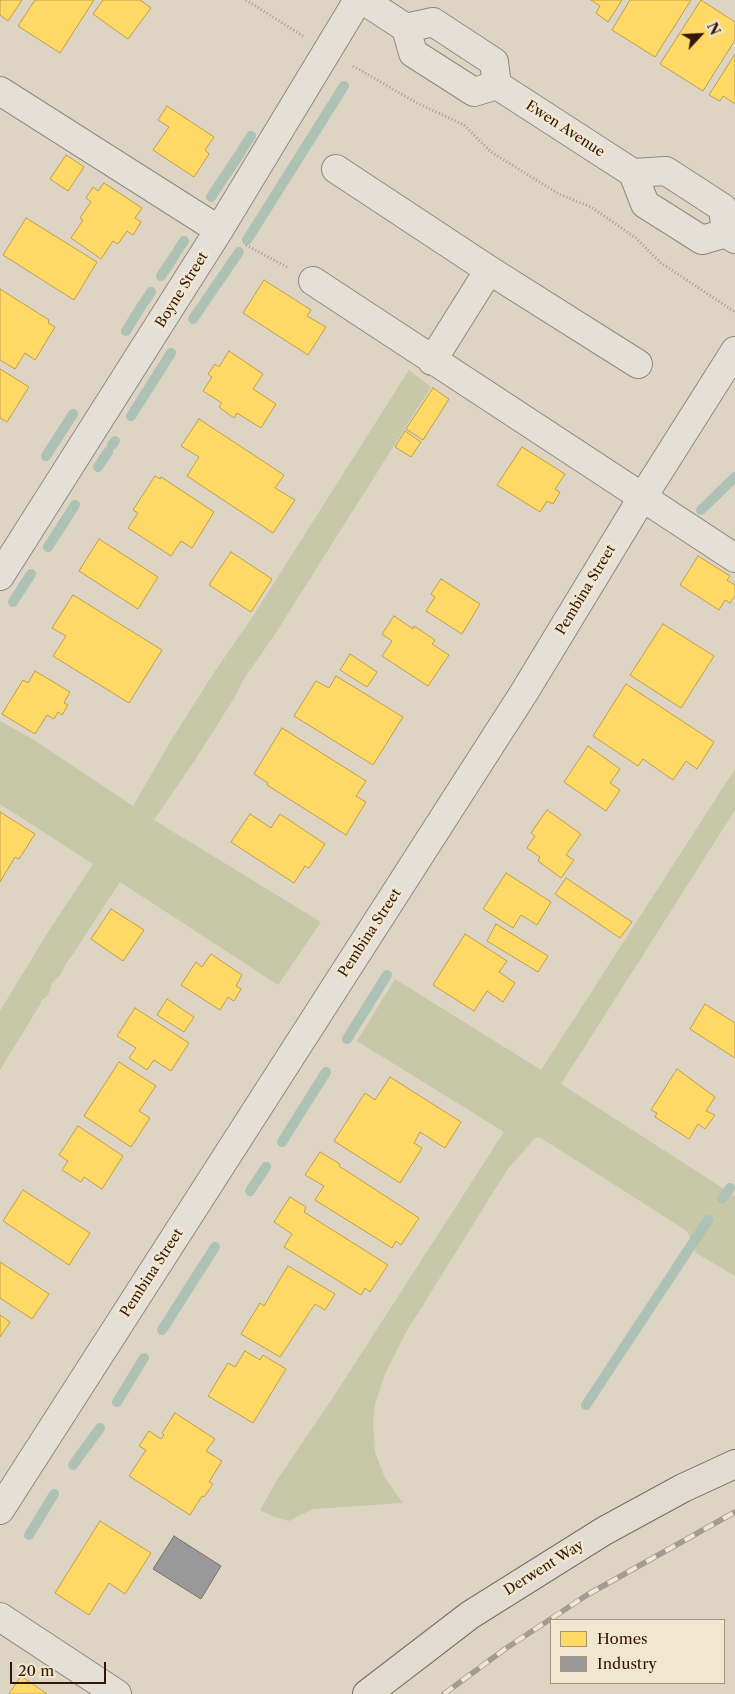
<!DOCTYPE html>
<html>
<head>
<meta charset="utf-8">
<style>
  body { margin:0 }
  #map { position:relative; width:735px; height:1694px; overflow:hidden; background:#ded4c3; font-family:"Libre Caslon Text",serif }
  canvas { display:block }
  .legend { position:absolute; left:550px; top:1619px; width:175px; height:65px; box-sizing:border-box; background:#f1e6d0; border:1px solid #a5937e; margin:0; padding:6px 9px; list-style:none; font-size:15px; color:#331604 }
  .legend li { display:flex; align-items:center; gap:10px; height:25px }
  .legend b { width:25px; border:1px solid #a5937e }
  .north { position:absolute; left:675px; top:10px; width:50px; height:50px; -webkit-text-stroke:4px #f1e6d0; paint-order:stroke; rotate:65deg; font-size:14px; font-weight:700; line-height:20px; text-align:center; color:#331604 }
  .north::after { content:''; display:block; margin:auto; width:18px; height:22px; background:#331604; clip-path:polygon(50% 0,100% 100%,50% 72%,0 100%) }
  .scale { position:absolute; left:10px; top:1662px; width:96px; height:22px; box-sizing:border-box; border:2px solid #331604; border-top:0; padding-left:6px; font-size:15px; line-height:18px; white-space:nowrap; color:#331604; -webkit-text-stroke:4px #f1e6d0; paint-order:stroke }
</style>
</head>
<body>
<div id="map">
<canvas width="735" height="1694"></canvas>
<ul class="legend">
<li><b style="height:14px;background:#ffd966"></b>Homes</li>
<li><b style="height:14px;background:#999"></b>Industry</li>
</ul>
<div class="north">N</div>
<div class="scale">20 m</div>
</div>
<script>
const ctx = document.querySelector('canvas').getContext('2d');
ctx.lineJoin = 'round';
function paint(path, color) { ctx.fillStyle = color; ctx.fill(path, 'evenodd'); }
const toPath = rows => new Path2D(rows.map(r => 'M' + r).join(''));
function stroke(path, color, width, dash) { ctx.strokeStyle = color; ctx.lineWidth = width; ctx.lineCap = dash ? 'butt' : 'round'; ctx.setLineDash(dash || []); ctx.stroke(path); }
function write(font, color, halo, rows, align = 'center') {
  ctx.font = font + ' "Libre Caslon Text",serif'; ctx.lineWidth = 5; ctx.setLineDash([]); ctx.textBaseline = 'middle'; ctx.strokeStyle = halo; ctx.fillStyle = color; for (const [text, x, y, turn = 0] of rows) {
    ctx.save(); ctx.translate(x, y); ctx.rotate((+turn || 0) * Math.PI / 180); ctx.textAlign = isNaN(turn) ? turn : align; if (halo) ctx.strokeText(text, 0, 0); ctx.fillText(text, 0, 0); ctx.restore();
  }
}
const green = toPath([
  [409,370,431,387,277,631,242,682,236,695,197,757,154,820,321,922,278,985,120,882,73,954,66,963,61,974,52,983,48,995,41,1001,41,1003,0,1070,0,1011,50,929,93,864,0,804,0,721,31,738,133,806,172,739,211,677,253,616],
  [735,769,735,810,561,1084,735,1196,735,1276,696,1253,687,1231,541,1138,535,1138,507,1170,405,1334,385,1374,375,1404,373,1424,375,1452,385,1478,403,1503,313,1509,289,1521,275,1517,260,1510,279,1477,332,1399,504,1132,357,1041,395,979,541,1070]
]);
const homes = toPath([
  [0,0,22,0,8,21,0,15,0,0],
  [35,0,94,0,60,53,18,26,35,0],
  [103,0,140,0,151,8,128,39,93,14,103,0],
  [591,0,622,0,608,22,596,13,600,6,591,0],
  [630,0,691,0,655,57,612,30,630,0],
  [701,0,735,22,735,40,703,91,660,64,701,0],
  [735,54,735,104,723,96,720,101,709,95,735,54],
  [167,106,214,137,205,150,209,154,194,177,153,150,169,127,158,120,167,106],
  [66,155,84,167,68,191,50,179,66,155],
  [104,183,142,208,135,218,141,222,133,235,127,231,118,244,113,241,101,259,71,238,83,220,80,218,91,202,86,198,93,187,98,191,104,183],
  [26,218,97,262,74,300,3,255,26,218],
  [264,280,311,310,307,316,326,327,308,355,243,313,264,280],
  [0,289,49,320,48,323,55,327,35,360,25,353,15,369,0,360,0,289],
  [229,351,263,374,253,389,276,404,261,428,237,413,234,418,219,407,222,403,203,391,212,377,208,374,215,364,219,367,229,351],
  [0,369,29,387,7,422,0,418,0,369],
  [433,388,449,399,423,440,406,429,433,388],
  [199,419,284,475,275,488,295,500,273,533,187,476,199,457,181,446,199,419],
  [405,431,421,442,411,457,395,447,405,431],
  [522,447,565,474,555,489,560,492,553,504,547,501,540,512,497,485,522,447],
  [155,476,160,479,161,477,214,512,192,548,181,541,171,556,128,528,138,513,133,510,155,476],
  [99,539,158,577,138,609,79,571,99,539],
  [231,552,272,579,251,612,209,585,231,552],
  [698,556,730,576,727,580,735,585,735,596,730,603,725,600,719,610,680,585,698,556],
  [441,579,480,604,462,634,426,611,435,597,431,594,441,579],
  [73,595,162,650,129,703,53,656,66,636,52,628,73,595],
  [394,616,413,629,414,626,435,640,432,644,449,655,428,686,382,656,392,641,382,634,394,616],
  [663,624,714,656,681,708,630,675,663,624],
  [350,654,377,672,367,687,340,670,350,654],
  [35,671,70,692,64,703,68,705,62,715,58,712,54,719,47,715,35,734,2,714,23,680,28,683,35,671],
  [336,676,403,717,373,765,294,716,316,681,329,688,336,676],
  [626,684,714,742,697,769,686,761,673,780,643,759,638,766,593,736,626,684],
  [282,728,366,781,356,796,366,802,346,835,267,785,268,783,254,774,282,728],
  [588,746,620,769,610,783,620,790,606,811,564,782,588,746],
  [547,810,581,834,566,855,574,860,561,878,538,861,540,857,527,848,535,836,531,833,547,810],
  [0,812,35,834,19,859,15,857,0,882,0,812],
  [250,814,271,828,280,814,325,844,309,868,305,866,294,883,231,842,250,814],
  [506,873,551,902,537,925,521,915,513,928,483,909,506,873],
  [566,878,632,922,620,938,555,894,566,878],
  [111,909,144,930,123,961,91,939,111,909],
  [496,924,548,956,538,972,487,941,496,924],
  [465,934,507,961,499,972,515,983,503,1002,487,991,474,1011,433,985,465,934],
  [211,954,242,975,236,986,241,989,234,1001,228,997,220,1010,181,985,196,962,202,967,211,954],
  [167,999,194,1017,184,1032,157,1015,167,999],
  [705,1004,735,1023,735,1058,690,1029,705,1004],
  [135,1008,189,1043,171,1071,154,1060,147,1070,129,1058,136,1048,117,1036,135,1008],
  [119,1062,156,1086,139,1111,150,1118,131,1147,84,1116,119,1062],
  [677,1069,715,1097,706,1111,715,1115,705,1129,698,1124,689,1139,655,1117,657,1113,651,1110,677,1069],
  [390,1077,461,1122,445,1148,420,1132,414,1143,422,1148,400,1183,334,1141,365,1093,375,1100,390,1077],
  [78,1126,123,1156,102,1189,84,1177,81,1182,62,1170,68,1161,59,1155,78,1126],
  [320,1152,340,1164,339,1166,419,1218,401,1245,396,1241,392,1248,315,1200,324,1186,305,1175,320,1152],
  [23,1190,90,1233,69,1265,3,1221,23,1190],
  [290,1197,306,1207,304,1212,388,1265,370,1292,365,1288,361,1295,284,1247,292,1234,274,1222,290,1197],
  [0,1262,49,1294,32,1319,0,1298,0,1262],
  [288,1266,335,1294,325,1310,315,1304,280,1357,241,1334,260,1303,264,1306,288,1266],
  [0,1315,10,1322,0,1337,0,1315],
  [245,1351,260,1360,263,1355,286,1369,253,1423,208,1396,228,1363,235,1367,245,1351],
  [175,1413,215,1439,206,1451,222,1461,209,1482,213,1484,204,1497,202,1496,190,1515,129,1476,146,1450,139,1446,149,1431,161,1439,164,1435,162,1433,175,1413],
  [100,1521,151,1553,125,1594,109,1583,89,1615,55,1593,100,1521],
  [21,1676,37,1687,47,1694,9,1694,21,1676]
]);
const industry = toPath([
  [174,1536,221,1566,201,1599,153,1569,174,1536]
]);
const stream = toPath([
  [243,148,251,136],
  [211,197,241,152],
  [247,240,344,86],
  [178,250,184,241],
  [161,276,175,255],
  [145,301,151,292],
  [193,319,239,252],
  [126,331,142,305],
  [131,416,171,353],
  [112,445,115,441],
  [46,456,73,414],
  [98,467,108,452],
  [701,510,735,477],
  [48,547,75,505],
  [13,602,31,574],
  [347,1039,387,975],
  [282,1142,326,1072],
  [250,1191,266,1167],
  [722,1199,730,1188],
  [162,1330,215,1247],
  [117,1402,144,1358],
  [586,1405,708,1220],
  [73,1465,100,1428],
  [29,1535,54,1494]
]);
const path = toPath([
  [246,0,303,36],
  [353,66,417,103,464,125,491,152,559,194,591,207,636,238,661,263,735,312],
  [246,245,287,267]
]);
const minor = toPath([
  [363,0,406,28,413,53,474,92,497,85],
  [406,28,433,22,494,62,497,85,633,173,666,171,723,208,726,233],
  [0,91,219,230],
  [336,169,489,270,638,364],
  [633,173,645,204,702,240,726,233,735,239],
  [313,281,735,558],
  [432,361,489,270],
  [0,576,219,230,358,0],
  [0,1510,525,691,642,498,735,351],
  [0,1617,117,1694]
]);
const major = toPath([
  [367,1694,470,1615,604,1531,683,1488,735,1464]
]);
const rail = toPath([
  [444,1694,505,1649,587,1595,735,1512]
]);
const streetNames = [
  ["Ewen Avenue",565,129,33],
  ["Boyne Street",182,290,-58],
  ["Pembina Street",586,590,-59],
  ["Pembina Street",370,933,-57],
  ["Pembina Street",152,1273,-57],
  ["Derwent Way",544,1568,-32]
];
paint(green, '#c6c8a8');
paint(homes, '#ffd966');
stroke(homes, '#c29e49', 1);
paint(industry, '#999');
stroke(industry, '#7a726c', 1);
stroke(stream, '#adc2b5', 10);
stroke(minor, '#90877c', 30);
stroke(major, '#786e62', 30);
stroke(path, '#a29c93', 3, [1, 2.5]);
stroke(minor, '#e5e0d7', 28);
stroke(major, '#e1dbd1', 28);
stroke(rail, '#a29c93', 5.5);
stroke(rail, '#f1e6d0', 4, [11]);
write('14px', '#331604', '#f1e6d0', streetNames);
</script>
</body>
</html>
